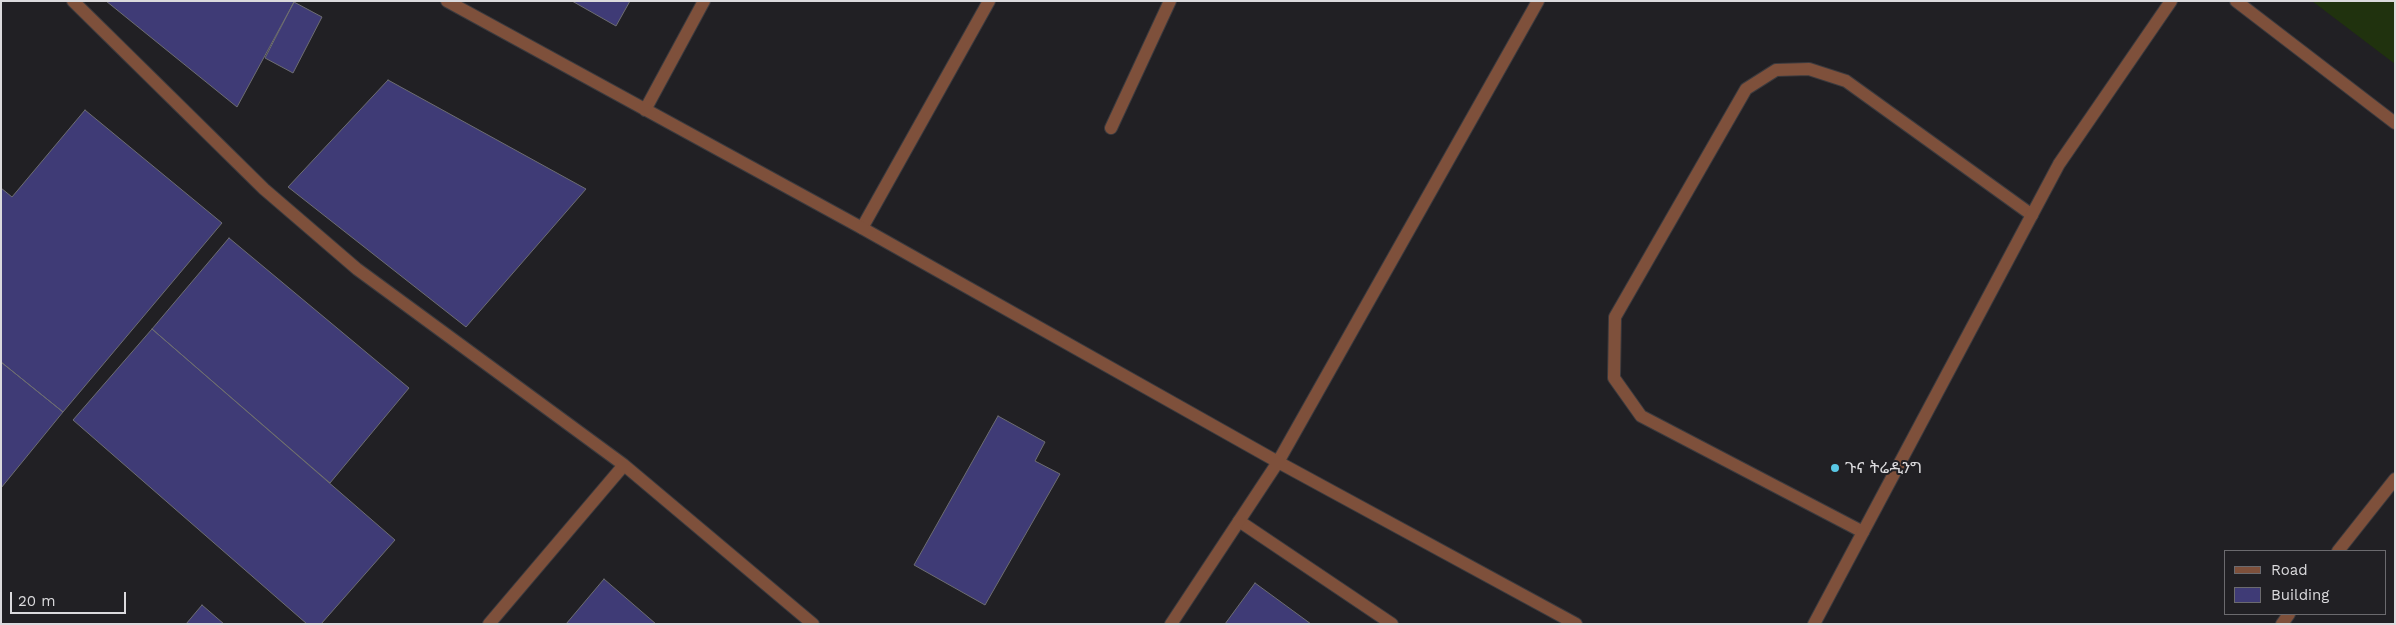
<!DOCTYPE html>
<html>
<head>
<meta charset="utf-8">
<style>
  body { margin:0 }
  #map { position:relative; width:2396px; height:625px; overflow:hidden; background:#212024; font-family:"Work Sans",sans-serif }
  canvas { display:block }
  .frame { position:absolute; inset:0; border:2px solid #dbdadd; pointer-events:none }
  .legend { position:absolute; left:2224px; top:550px; width:162px; height:65px; box-sizing:border-box; background:#212024; border:1px solid #6b6a6e; margin:0; padding:6px 9px; list-style:none; font-size:15px; color:#dbdadd }
  .legend li { display:flex; align-items:center; gap:10px; height:25px }
  .legend b { width:25px; border:1px solid #6b6a6e }
  .scale { position:absolute; left:10px; top:592px; width:116px; height:22px; box-sizing:border-box; border:2px solid #dbdadd; border-top:0; padding-left:6px; font-size:15px; line-height:18px; white-space:nowrap; color:#dbdadd; -webkit-text-stroke:4px #212024; paint-order:stroke }
</style>
</head>
<body>
<div id="map">
<canvas width="2396" height="625"></canvas>
<div class="frame"></div>
<ul class="legend">
<li><b style="height:6px;background:#7e503b"></b>Road</li>
<li><b style="height:14px;background:#3f3b76"></b>Building</li>
</ul>
<div class="scale">20 m</div>
</div>
<script>
const ctx = document.querySelector('canvas').getContext('2d');
ctx.lineJoin = 'round';
function paint(path, color) { ctx.fillStyle = color; ctx.fill(path, 'evenodd'); }
const toPath = rows => new Path2D(rows.map(r => 'M' + r).join(''));
function stroke(path, color, width, dash) { ctx.strokeStyle = color; ctx.lineWidth = width; ctx.lineCap = dash ? 'butt' : 'round'; ctx.setLineDash(dash || []); ctx.stroke(path); }
function write(font, color, halo, rows, align = 'center') {
  ctx.font = font + ' "Work Sans","Noto Sans Ethiopic",sans-serif'; ctx.lineWidth = 4; ctx.setLineDash([]); ctx.textBaseline = 'middle'; ctx.strokeStyle = halo; ctx.fillStyle = color; for (const [text, x, y, turn = 0] of rows) {
    ctx.save(); ctx.translate(x, y); ctx.rotate((+turn || 0) * Math.PI / 180); ctx.textAlign = isNaN(turn) ? turn : align; if (halo) ctx.strokeText(text, 0, 0); ctx.fillText(text, 0, 0); ctx.restore();
  }
}
const green = toPath([
  [2312,1,2395,1,2395,64]
]);
const building = toPath([
  [106,1,292,1,294,2,237,107,106,1],
  [572,1,630,1,616,26,572,1],
  [294,2,322,17,293,73,265,58,294,2],
  [388,80,586,189,466,327,288,187,388,80],
  [85,110,222,223,63,412,1,362,1,188,12,197,85,110],
  [229,238,409,388,330,483,152,329,229,238],
  [152,329,395,540,321,624,307,624,73,420,152,329],
  [1,362,63,412,1,488,1,362],
  [998,416,1045,442,1035,461,1060,474,985,605,914,565,998,416],
  [604,579,656,624,566,624,604,579],
  [1255,583,1311,624,1225,624,1255,583],
  [202,605,224,624,186,624,202,605]
]);
const service = toPath([
  [1111,128,1170,1],
  [862,228,989,1],
  [1239,521,1392,624],
  [1863,532,1641,416,1614,378,1615,317,1746,89,1776,70,1809,69,1846,81,2032,215]
]);
const minor = toPath([
  [73,1,264,189,357,269,624,465,813,624],
  [447,1,862,228,1278,462,1576,624],
  [2236,1,2395,123],
  [645,110,704,1],
  [2338,551,2395,479],
  [489,624,624,465],
  [1171,624,1278,462,1538,1],
  [1814,624,2059,164,2171,1],
  [2282,624,2289,614]
]);
const markers = [
  [1835,468,5,"#59c8e5"]
];
const poiNames = [
  ["ጉና ትሬዲንግ",1845,468]
];
paint(green, '#20320e');
paint(building, '#3f3b76');
stroke(building, '#6d6d72', 1);
stroke(service, '#3b3a3e', 14);
stroke(minor, '#3b3a3e', 14);
stroke(service, '#7e503b', 12);
stroke(minor, '#7e503b', 12);
for (const [x, y, r, color] of markers) { const dot = new Path2D(); dot.arc(x, y, r, 0, 2 * Math.PI); ctx.fillStyle = color; ctx.fill(dot); stroke(dot, '#212024', 2); }
write('16px', '#dbdadd', '#212024', poiNames, 'left');
</script>
</body>
</html>
